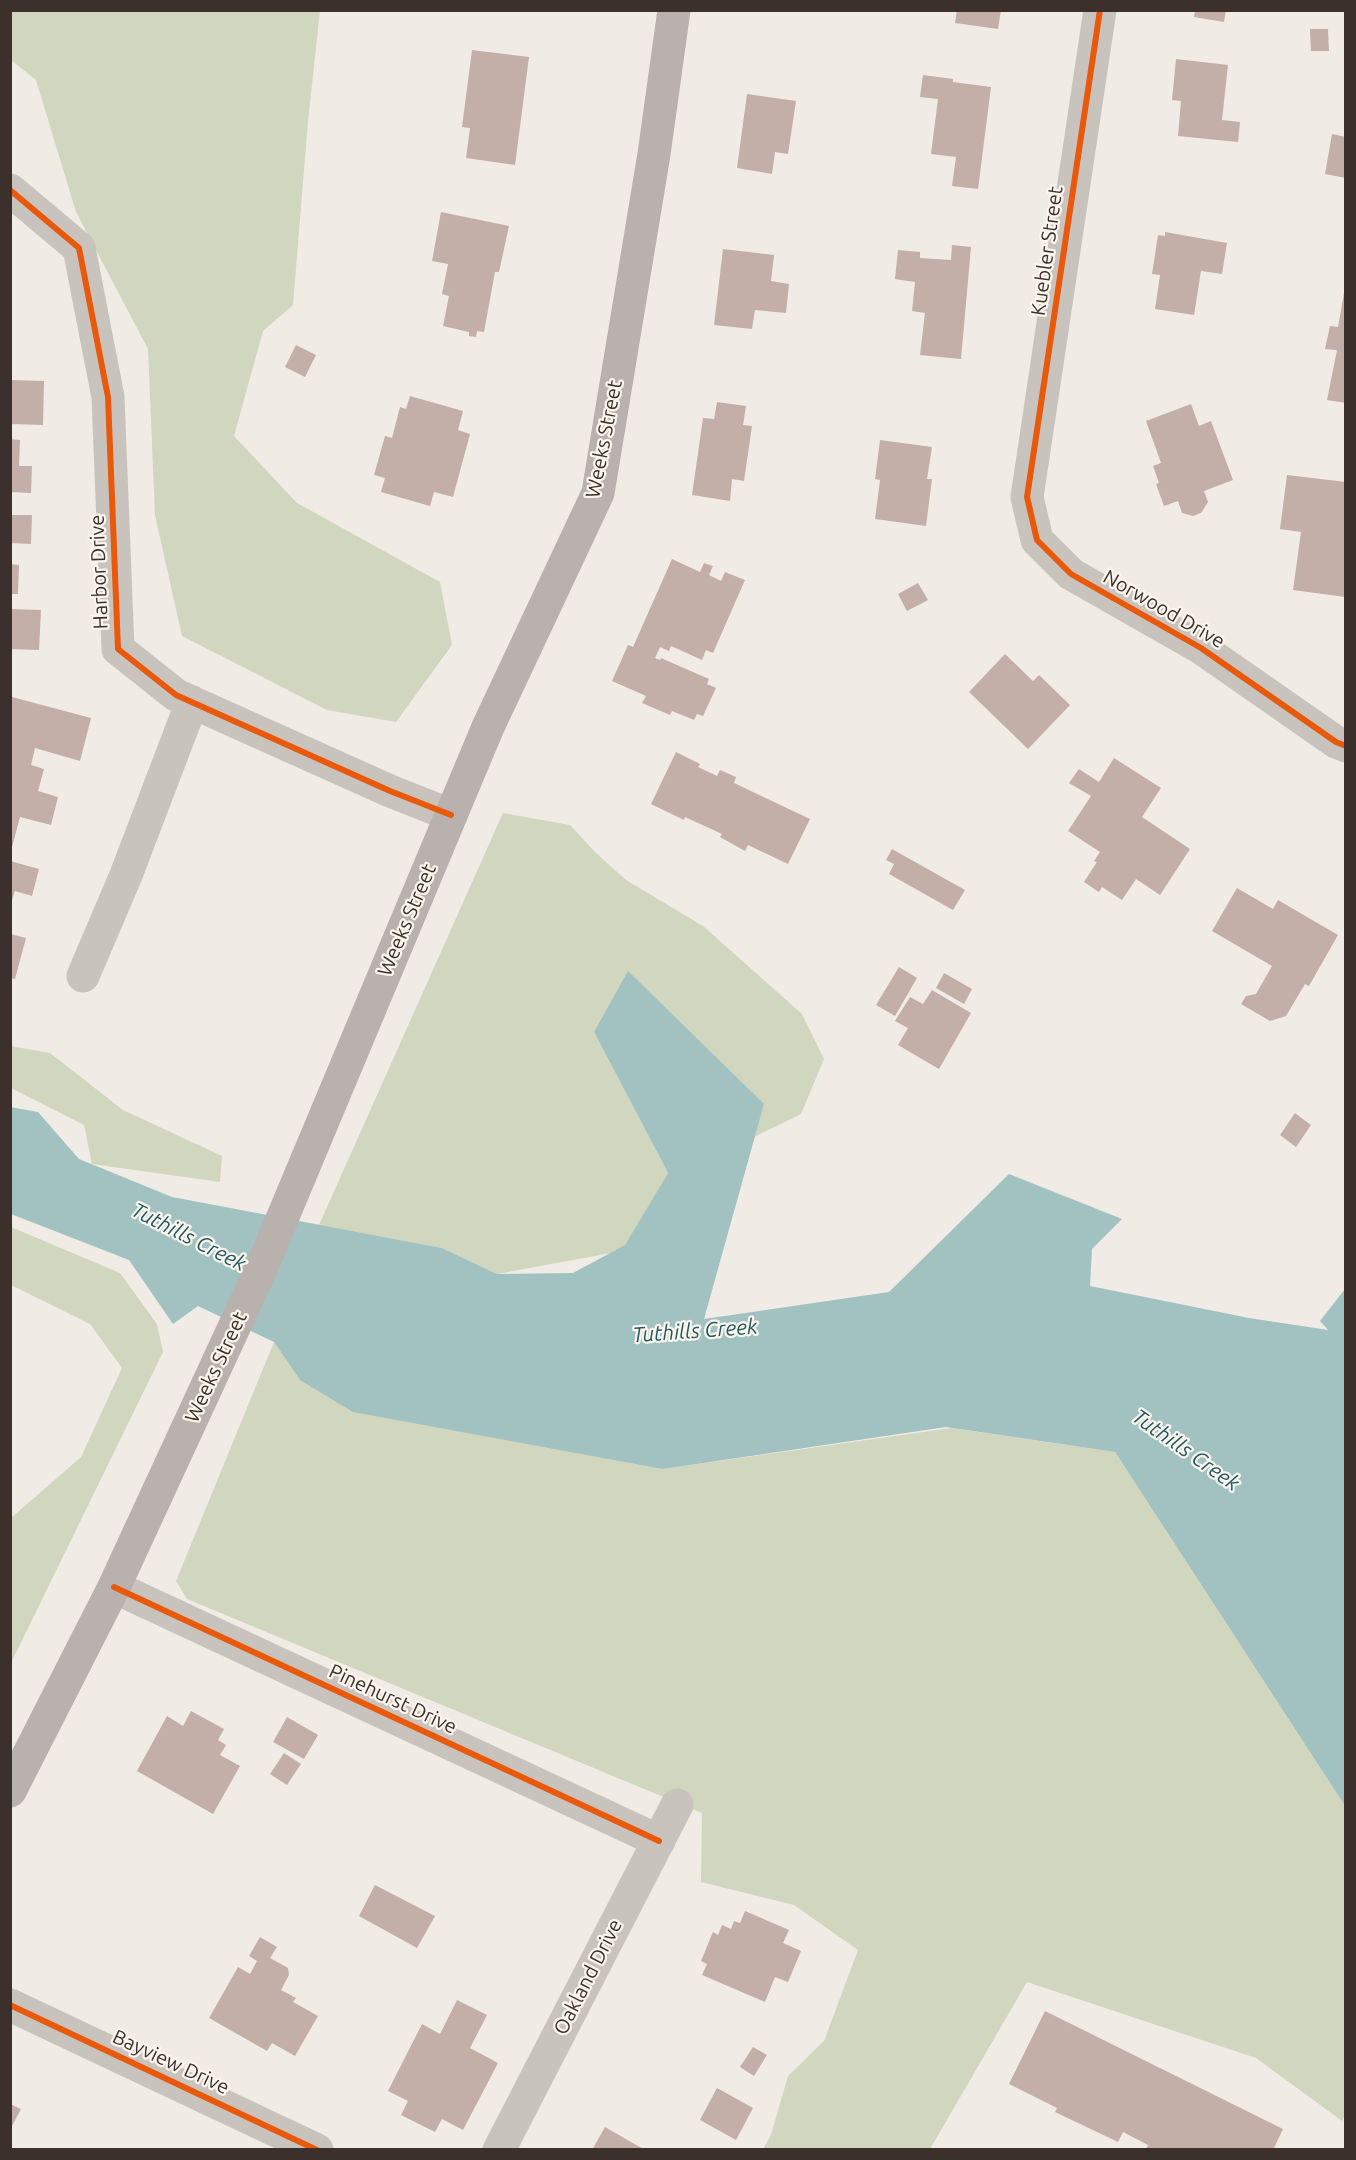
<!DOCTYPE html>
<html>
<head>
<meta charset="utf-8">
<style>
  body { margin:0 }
  #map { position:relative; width:1356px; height:2160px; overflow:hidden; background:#f0ebe5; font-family:Ubuntu,sans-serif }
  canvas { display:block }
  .frame { position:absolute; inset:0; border:12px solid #3b302b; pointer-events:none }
</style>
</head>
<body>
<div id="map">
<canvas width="1356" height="2160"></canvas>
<div class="frame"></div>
</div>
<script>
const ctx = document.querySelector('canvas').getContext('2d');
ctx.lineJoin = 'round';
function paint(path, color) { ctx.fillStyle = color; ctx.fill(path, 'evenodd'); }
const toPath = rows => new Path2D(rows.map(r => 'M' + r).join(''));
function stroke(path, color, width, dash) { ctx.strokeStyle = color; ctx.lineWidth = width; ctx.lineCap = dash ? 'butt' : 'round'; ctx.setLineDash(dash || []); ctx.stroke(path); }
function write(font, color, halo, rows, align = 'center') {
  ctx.font = font + ' Ubuntu,sans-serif'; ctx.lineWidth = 4.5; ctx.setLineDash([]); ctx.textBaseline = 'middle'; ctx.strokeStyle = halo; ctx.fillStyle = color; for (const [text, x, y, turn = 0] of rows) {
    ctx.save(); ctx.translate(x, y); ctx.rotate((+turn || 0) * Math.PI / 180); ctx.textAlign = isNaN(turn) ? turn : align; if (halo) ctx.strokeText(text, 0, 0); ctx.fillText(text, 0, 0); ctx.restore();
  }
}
const green = toPath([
  [10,11,320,11,308,121,293,305,263,331,234,436,297,503,440,582,452,645,396,722,327,710,182,636,155,515,148,349,76,212,36,80,11,60],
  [503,813,570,825,596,853,626,880,703,926,802,1014,824,1059,801,1114,754,1137,764,1104,594,1032,668,1173,625,1246,611,1253,497,1274,442,1248,319,1225],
  [10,1046,50,1053,123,1110,222,1156,220,1182,92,1164,84,1125,11,1088],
  [11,1227,120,1273,157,1324,163,1352,11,1663,11,1518,81,1457,122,1368,90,1324,11,1285],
  [274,1342,300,1380,663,1469,951,1428,1115,1452,1345,1806,1346,2113,1342,2121,1256,2058,1027,1982,930,2149,763,2149,771,2135,788,2076,824,2041,858,1950,794,1905,701,1882,702,1813,187,1599,176,1581]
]);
const water = toPath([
  [628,971,764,1104,704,1319,889,1292,1009,1174,1122,1219,1092,1249,1090,1286,1249,1318,1328,1330,1320,1321,1345,1289,1345,1806,1115,1452,946,1427,663,1469,353,1412,300,1380,274,1342,198,1306,173,1324,129,1260,11,1214,10,1107,38,1112,79,1159,172,1197,442,1248,497,1274,573,1273,625,1245,668,1173,594,1032]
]);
const building = toPath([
  [957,10,1001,10,998,29,955,23],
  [1195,10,1226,10,1224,22,1194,17],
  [1310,29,1328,29,1329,51,1311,51],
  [472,50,529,57,515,165,466,158,470,128,462,127],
  [1176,59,1228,65,1222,120,1240,122,1238,142,1178,136,1181,101,1172,100],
  [923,75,953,79,953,82,991,87,978,189,952,186,956,157,931,154,938,99,920,97],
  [747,94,796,101,788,154,775,152,772,174,737,168],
  [1332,134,1346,137,1346,178,1325,174],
  [441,212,509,226,499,272,495,272,484,332,477,331,476,337,469,336,469,332,443,326,449,296,442,294,448,264,432,261],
  [1165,232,1227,243,1222,274,1201,271,1194,315,1155,309,1160,275,1152,274,1158,235,1165,236],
  [952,245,971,247,961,359,920,355,925,313,912,311,915,282,895,279,898,250,920,252,920,258,951,260],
  [723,249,774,255,771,281,789,284,786,313,755,310,752,329,714,325],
  [1344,293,1346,293,1346,403,1327,400,1337,350,1325,349,1330,326,1338,327],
  [296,345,316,355,305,377,285,367],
  [10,380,44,381,43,425,10,424],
  [410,396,463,411,458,430,470,434,453,497,434,492,430,506,381,492,385,478,374,475,385,436,392,438,400,407,406,409],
  [717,402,746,406,743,425,752,426,744,481,732,479,730,501,692,495,703,418,714,419],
  [1191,404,1199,426,1211,421,1233,480,1204,491,1208,502,1201,513,1193,516,1182,513,1178,501,1164,506,1156,484,1159,483,1153,466,1161,463,1146,421],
  [10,439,20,440,19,466,32,466,31,493,10,492],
  [880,440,932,447,927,479,932,479,926,526,875,519,880,480,875,479],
  [1287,475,1346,482,1345,597,1293,590,1301,532,1280,529],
  [10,515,32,515,31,544,10,543],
  [672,559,700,572,704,563,713,566,709,575,721,581,725,572,745,580,713,653,706,650,702,660,671,646,669,651,660,647,655,658,660,660,661,658,709,679,707,684,716,688,703,716,697,714,694,720,672,711,670,715,642,703,646,696,612,681,628,645,633,647],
  [10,564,19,565,18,594,10,594],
  [918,583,928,600,907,611,898,594],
  [10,609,41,610,39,650,10,649],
  [1005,654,1033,681,1039,675,1070,705,1028,749,969,692],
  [12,697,91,718,80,761,35,748,31,765,44,769,38,791,58,797,51,825,20,817,11,851],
  [676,752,700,764,698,767,717,776,720,770,736,777,734,783,810,819,788,864,748,845,745,851,720,837,722,834,685,817,684,820,651,804],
  [1114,758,1161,788,1142,817,1190,849,1160,895,1136,879,1122,900,1102,887,1099,892,1084,882,1097,862,1094,861,1100,852,1068,831,1091,796,1069,783,1079,769,1099,782],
  [892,849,965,890,953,910,889,874,894,864,886,860],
  [10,861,39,869,32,896,15,891,11,903],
  [1237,888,1273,909,1278,900,1338,935,1309,986,1305,984,1286,1016,1270,1021,1241,1004,1246,996,1256,994,1272,966,1212,931],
  [10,934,26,938,15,979,10,978],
  [899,967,917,978,895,1016,876,1005],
  [944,973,972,989,964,1004,936,988],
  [932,990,971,1013,939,1069,898,1045,908,1028,895,1021,910,997,923,1004],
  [1295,1113,1311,1125,1296,1147,1280,1135],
  [191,1711,224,1729,218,1740,226,1745,220,1755,240,1766,213,1814,137,1771,167,1716,183,1726],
  [287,1717,318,1735,304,1759,273,1742],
  [284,1753,301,1764,287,1785,270,1774],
  [375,1885,435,1916,417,1948,359,1916],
  [745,1911,789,1930,783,1943,801,1951,788,1982,775,1977,765,2002,702,1975,707,1964,701,1961,713,1932,718,1935,722,1925,731,1929,734,1921,740,1923],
  [260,1937,277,1947,270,1958,288,1968,289,1975,281,1990,296,1998,293,2002,318,2016,295,2056,272,2043,267,2051,209,2018,238,1967,250,1974,257,1961,249,1956],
  [457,2000,487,2015,470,2048,498,2063,463,2130,442,2119,435,2132,401,2115,408,2101,388,2091,422,2024,440,2034],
  [1045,2011,1283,2129,1273,2150,1146,2150,1148,2145,1123,2132,1118,2142,1055,2112,1057,2108,1009,2084],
  [753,2047,767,2055,754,2076,740,2067],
  [717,2088,753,2108,736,2140,700,2120],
  [10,2104,21,2109,10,2130],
  [605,2127,645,2150,592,2150]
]);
const minor = toPath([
  [1100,10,1027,497,1037,540,1071,574,1201,648,1336,742,1346,746],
  [10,190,79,248,108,397,118,649,176,695,390,791,451,815],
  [83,976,126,875,192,702],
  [114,1587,659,1841],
  [10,2005,317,2150],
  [499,2150,677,1805]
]);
const major = toPath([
  [10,1791,114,1587,261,1269,488,727,598,493,654,154,674,10]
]);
const cycleway = toPath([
  [1100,10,1027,497,1037,540,1071,574,1201,648,1336,742,1346,746],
  [10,190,79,248,108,397,118,649,176,695,390,791,451,815],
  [114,1587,659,1841],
  [10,2005,317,2150]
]);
const streetNames = [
  ["Kuebler Street",1047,251,-82],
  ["Weeks Street",604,439,-79],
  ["Harbor Drive",99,572,-92],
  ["Norwood Drive",1164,609,30],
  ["Weeks Street",407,920,-67],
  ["Weeks Street",216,1367,-65],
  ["Pinehurst Drive",393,1699,25],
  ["Oakland Drive",588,1977,-63],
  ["Bayview Drive",171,2062,25]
];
const waterNames = [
  ["Tuthills Creek",189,1237,27],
  ["Tuthills Creek",695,1331,-4],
  ["Tuthills Creek",1186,1450,35]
];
paint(green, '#d1d6bf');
paint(water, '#a1c2c1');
paint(building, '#c3afa7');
stroke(minor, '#c9c3be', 33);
stroke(major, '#b8b1ad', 33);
stroke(cycleway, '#e8590c', 6);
write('20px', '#3b302b', '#fbf5ee', streetNames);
write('italic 21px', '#1f5a5e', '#fbf5ee', waterNames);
</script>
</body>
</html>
